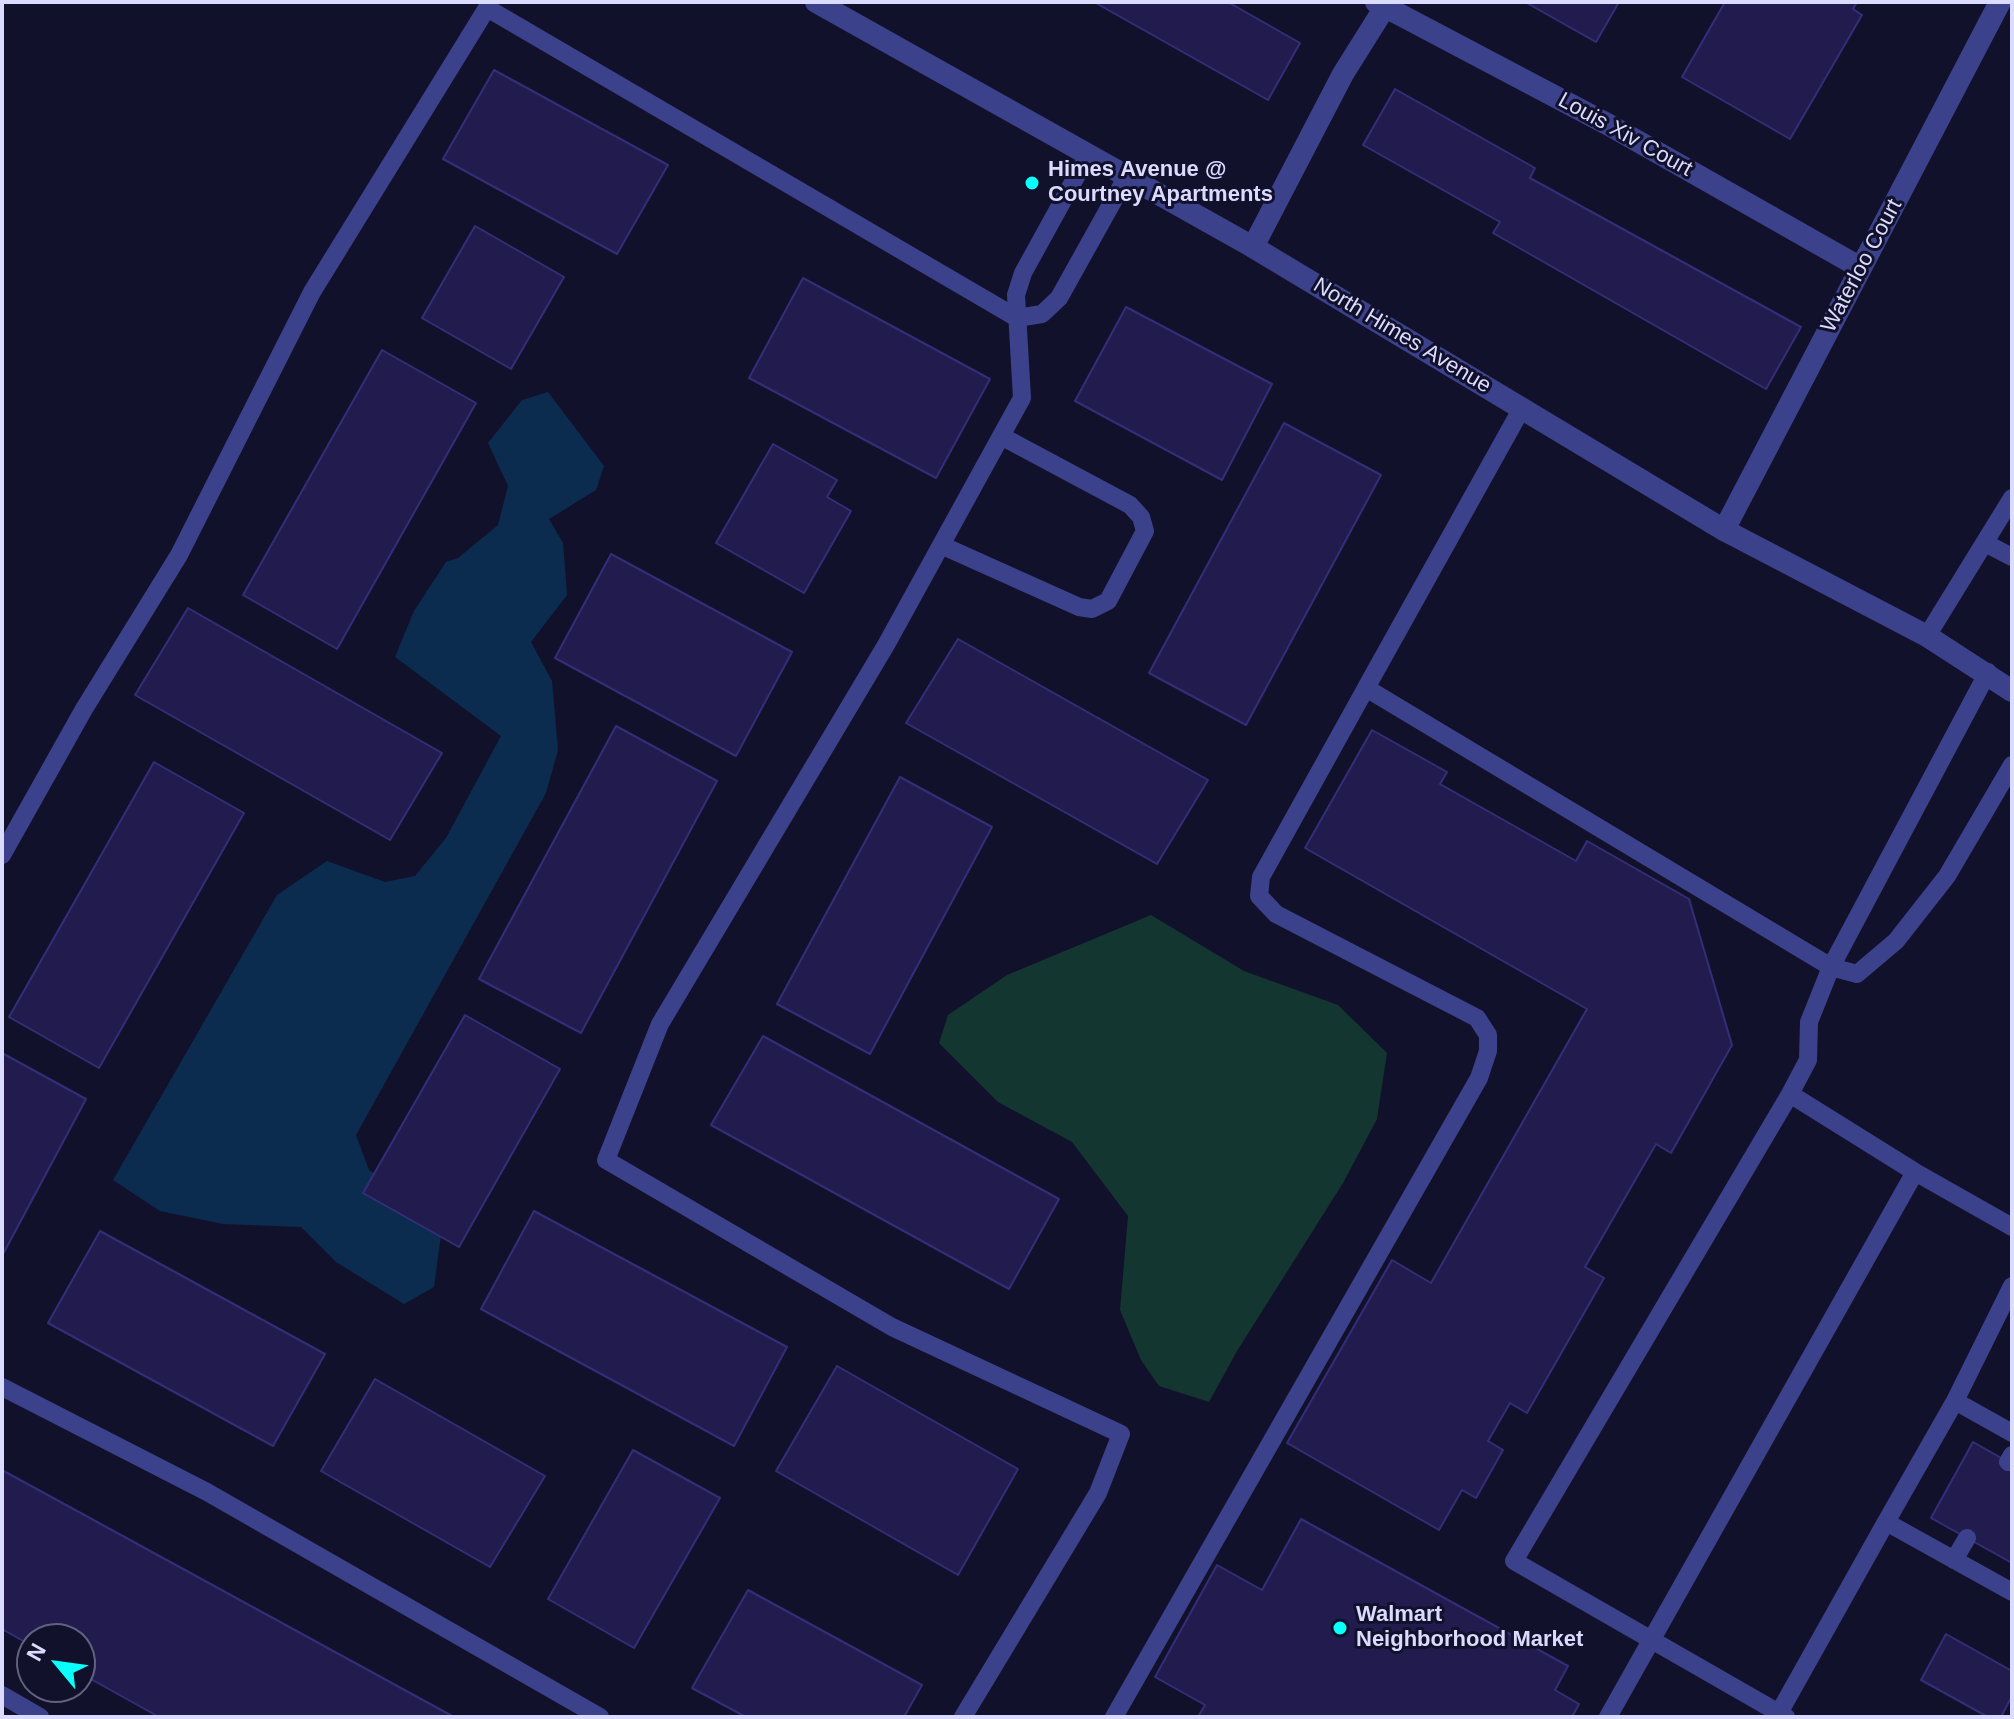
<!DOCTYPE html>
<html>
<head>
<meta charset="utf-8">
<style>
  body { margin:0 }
  #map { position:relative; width:2014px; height:1719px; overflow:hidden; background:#12112b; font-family:Helvetica,sans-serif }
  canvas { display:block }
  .frame { position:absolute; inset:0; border:4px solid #dbdbff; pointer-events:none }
  .north { position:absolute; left:16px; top:1623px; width:80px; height:80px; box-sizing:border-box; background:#12112b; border:2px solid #626280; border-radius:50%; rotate:299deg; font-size:22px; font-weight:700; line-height:32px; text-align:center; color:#dbdbff }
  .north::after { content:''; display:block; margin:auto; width:28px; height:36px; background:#07fffc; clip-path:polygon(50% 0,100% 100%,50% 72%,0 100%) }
</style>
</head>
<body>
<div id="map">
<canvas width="2014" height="1719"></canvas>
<div class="frame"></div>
<div class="north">N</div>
</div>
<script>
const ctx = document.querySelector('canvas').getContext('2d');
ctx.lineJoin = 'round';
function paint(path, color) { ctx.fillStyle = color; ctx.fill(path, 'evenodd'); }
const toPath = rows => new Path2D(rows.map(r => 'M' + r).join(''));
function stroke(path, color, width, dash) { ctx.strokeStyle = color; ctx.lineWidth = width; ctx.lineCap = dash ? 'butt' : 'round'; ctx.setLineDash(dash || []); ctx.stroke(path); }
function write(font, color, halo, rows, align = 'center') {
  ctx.font = font + ' Helvetica,sans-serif'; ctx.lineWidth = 6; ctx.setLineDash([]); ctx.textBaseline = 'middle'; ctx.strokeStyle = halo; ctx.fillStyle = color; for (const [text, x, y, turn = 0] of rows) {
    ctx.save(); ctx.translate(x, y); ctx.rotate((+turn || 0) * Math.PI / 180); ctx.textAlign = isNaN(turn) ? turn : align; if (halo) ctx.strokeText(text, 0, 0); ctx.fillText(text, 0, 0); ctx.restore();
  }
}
const green = toPath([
  [1151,915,1244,971,1338,1005,1387,1053,1377,1119,1343,1183,1237,1351,1209,1402,1159,1386,1141,1360,1120,1310,1128,1216,1072,1142,998,1102,939,1043,948,1015,1007,975]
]);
const water = toPath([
  [548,392,604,466,596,490,549,519,563,543,567,595,531,642,552,681,558,750,546,793,356,1135,369,1170,443,1220,434,1287,404,1304,336,1262,301,1227,223,1224,160,1211,113,1180,277,895,327,861,385,882,415,876,446,838,501,736,395,657,414,611,446,562,458,558,498,525,508,486,488,443,522,400]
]);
const building = toPath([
  [1094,2,1228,2,1300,43,1268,100,1094,2],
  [1525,2,1619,2,1596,42,1525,2],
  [1725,2,1857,2,1853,9,1862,15,1790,139,1682,77,1725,2],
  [494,70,668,165,617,254,443,159,494,70],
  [1395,89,1535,168,1530,178,1801,327,1766,389,1493,233,1500,222,1363,145,1395,89],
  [475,226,564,277,511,369,422,318,475,226],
  [803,278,990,379,936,478,749,378,803,278],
  [1126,307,1272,384,1222,480,1075,401,1126,307],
  [382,350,476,403,337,649,243,595,382,350],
  [1284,423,1381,475,1246,725,1149,673,1284,423],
  [773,444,837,480,827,497,851,511,804,593,716,543,773,444],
  [611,554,792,652,736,756,555,658,611,554],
  [188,608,442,753,390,840,135,695,188,608],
  [958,639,1208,780,1157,864,906,723,958,639],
  [616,726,717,781,581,1033,479,979,616,726],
  [1372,730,1447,772,1440,784,1576,861,1587,841,1689,899,1732,1045,1671,1153,1656,1144,1585,1267,1604,1278,1527,1413,1510,1403,1488,1441,1503,1450,1476,1498,1462,1490,1439,1530,1287,1443,1392,1260,1431,1283,1587,1009,1305,848,1372,730],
  [154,762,244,813,99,1068,9,1017,154,762],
  [900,777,992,827,870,1054,777,1004,900,777],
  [465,1015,560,1069,459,1247,363,1193,465,1015],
  [763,1036,1059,1199,1009,1289,711,1125,763,1036],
  [2,1053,86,1099,2,1256,2,1053],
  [534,1211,787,1347,734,1446,481,1309,534,1211],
  [100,1231,325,1354,273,1446,48,1323,100,1231],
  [837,1366,1018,1469,958,1575,776,1471,837,1366],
  [375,1379,545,1476,490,1567,321,1471,375,1379],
  [1973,1442,2012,1464,2012,1563,1931,1518,1973,1442],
  [633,1450,720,1498,634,1648,548,1599,633,1450],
  [2,1470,454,1717,159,1717,80,1673,80,1639,32,1639,32,1646,2,1629,2,1470],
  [1301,1519,1568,1666,1555,1690,1579,1704,1572,1717,1198,1717,1205,1705,1155,1677,1217,1565,1262,1590,1301,1519],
  [748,1590,922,1685,904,1717,746,1717,692,1688,748,1590],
  [1946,1634,2012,1671,2012,1696,2001,1717,1988,1717,1921,1680,1946,1634]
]);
const service = toPath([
  [1522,408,1366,688,1831,967,1857,974,1896,941,1947,876,2012,765],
  [1985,543,2012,557],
  [941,545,1079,607,1092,609,1108,601,1145,531,1141,517,1130,505,1001,436],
  [1927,636,2012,498],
  [2,855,84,709,179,555,312,292,487,8,1017,318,1042,314,1059,298,1127,176],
  [1790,1094,1915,1172,2012,1227],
  [2,1387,207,1492,600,1717],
  [1955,1401,2012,1433],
  [2008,1462,2012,1455],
  [1886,1522,1955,1401,2012,1286],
  [1954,1560,1967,1538],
  [2,1695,40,1717],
  [1779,1713,1886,1522,2012,1592],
  [963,1717,1098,1493,1121,1434,892,1327,606,1160,660,1024,886,645,1022,398,1016,295,1023,273,1088,155],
  [1114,1717,1479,1078,1488,1051,1488,1035,1477,1018,1276,914,1259,896,1261,877,1366,688],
  [1608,1717,1915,1172],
  [1786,1717,1514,1561,1790,1094,1808,1060,1809,1022,1831,967,1988,672]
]);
const minor = toPath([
  [1376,2,1609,125,1861,268],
  [1253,247,1343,74,1385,7],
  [1724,530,2000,2]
]);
const tertiary = toPath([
  [816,2,1253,247,1724,530,1927,636,2012,691]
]);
const markers = [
  [1032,183,8,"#07fffc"],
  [1340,1628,8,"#07fffc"]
];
const streetNames = [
  ["Louis Xiv Court",1625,135,29],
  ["Waterloo Court",1862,266,-62],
  ["North Himes Avenue",1402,336,31]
];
const poiNames = [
  ["Himes Avenue @",1048,170],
  ["Courtney Apartments",1048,195],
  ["Walmart",1356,1615],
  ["Neighborhood Market",1356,1640]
];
paint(green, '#133631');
paint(water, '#0c2c4f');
paint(building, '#211c4d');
stroke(building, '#342e79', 2);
stroke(service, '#3b418b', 18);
stroke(minor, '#3b418b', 22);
stroke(tertiary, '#3b418b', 22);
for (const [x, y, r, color] of markers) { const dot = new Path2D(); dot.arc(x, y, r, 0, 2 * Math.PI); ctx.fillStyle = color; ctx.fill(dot); stroke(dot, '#12112b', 3); }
write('22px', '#dbdbff', '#12112b', streetNames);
write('bold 22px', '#dbdbff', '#12112b', poiNames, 'left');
</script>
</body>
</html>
